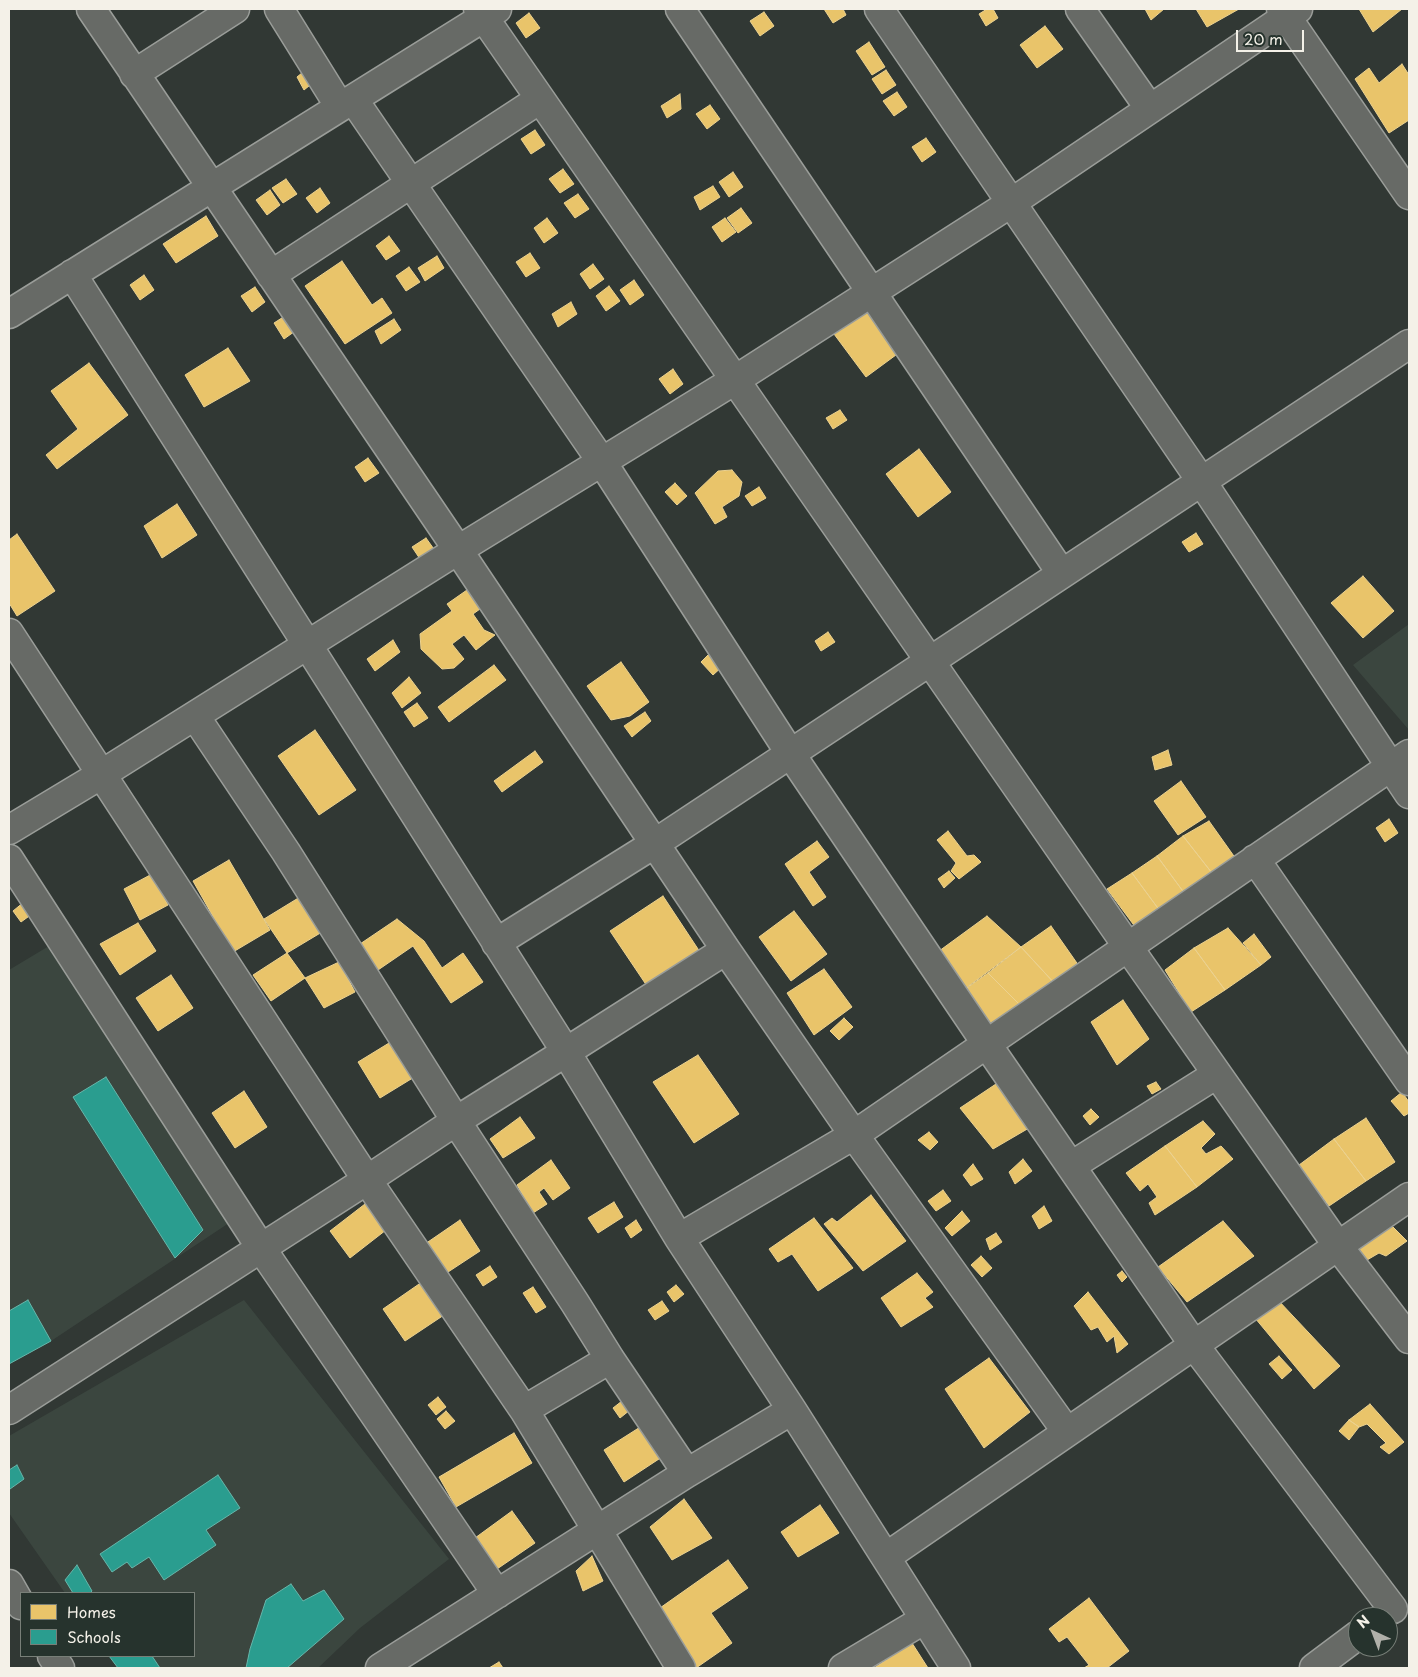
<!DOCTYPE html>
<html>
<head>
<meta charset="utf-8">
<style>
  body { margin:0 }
  #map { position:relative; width:1418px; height:1677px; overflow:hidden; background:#313834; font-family:"Playpen Sans",sans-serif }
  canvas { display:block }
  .frame { position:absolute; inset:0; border:10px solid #f4f1e8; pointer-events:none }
  .legend { position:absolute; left:20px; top:1592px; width:175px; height:65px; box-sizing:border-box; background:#26332d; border:1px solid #787f78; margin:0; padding:6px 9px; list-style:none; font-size:15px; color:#f4f1e8 }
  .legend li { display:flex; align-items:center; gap:10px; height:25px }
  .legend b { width:25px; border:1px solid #787f78 }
  .north { position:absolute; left:1348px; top:1607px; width:50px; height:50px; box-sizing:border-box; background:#26332d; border:1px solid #787f78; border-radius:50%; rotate:317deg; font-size:14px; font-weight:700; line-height:20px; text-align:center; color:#f4f1e8 }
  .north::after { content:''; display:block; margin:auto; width:18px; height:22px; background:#b0b0a9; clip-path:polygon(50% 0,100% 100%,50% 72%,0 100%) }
  .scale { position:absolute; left:1236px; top:30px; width:68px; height:22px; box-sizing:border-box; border:2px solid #f4f1e8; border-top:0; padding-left:6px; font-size:15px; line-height:18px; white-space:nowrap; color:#f4f1e8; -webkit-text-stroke:4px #26332d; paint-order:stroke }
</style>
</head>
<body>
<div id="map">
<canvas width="1418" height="1677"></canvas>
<div class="frame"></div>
<ul class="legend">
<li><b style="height:14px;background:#e9c46a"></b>Homes</li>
<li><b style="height:14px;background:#2a9d8f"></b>Schools</li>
</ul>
<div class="north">N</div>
<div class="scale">20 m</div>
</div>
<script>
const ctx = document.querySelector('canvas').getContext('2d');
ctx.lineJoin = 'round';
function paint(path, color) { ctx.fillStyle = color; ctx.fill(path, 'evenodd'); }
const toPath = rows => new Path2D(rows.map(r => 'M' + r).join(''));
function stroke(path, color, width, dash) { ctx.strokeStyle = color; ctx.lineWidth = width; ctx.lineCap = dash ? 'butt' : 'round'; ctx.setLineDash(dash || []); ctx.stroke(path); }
const built = toPath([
  [1409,624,1409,730,1353,665],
  [49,946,238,1217,51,1341,9,1364,9,970],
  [244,1300,449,1559,360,1628,318,1668,118,1668,109,1656,194,1656,194,1593,65,1593,9,1513,9,1436]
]);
const homes = toPath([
  [824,9,843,9,846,15,833,23,824,9],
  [987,9,993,9,998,18,986,26,979,14,987,9],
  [1145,9,1164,9,1151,20,1145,9],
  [1196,9,1239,9,1207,27,1196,9],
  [1359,9,1402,9,1373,32,1359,9],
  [764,12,774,26,760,36,750,21,764,12],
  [529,13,540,28,526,38,516,23,529,13],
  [1045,26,1063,49,1037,68,1020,45,1045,26],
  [869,42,885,67,872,75,856,51,869,42],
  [1402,64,1409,75,1409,120,1389,133,1355,79,1369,68,1379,83,1402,64],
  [308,68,315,81,304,90,297,77,308,68],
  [886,70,896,85,882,94,872,79,886,70],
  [897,92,907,107,894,116,883,101,897,92],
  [680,94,681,109,667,118,661,106,680,94],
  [710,105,720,119,707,129,696,114,710,105],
  [535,130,545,145,531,154,521,139,535,130],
  [926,138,936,152,922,162,912,147,926,138],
  [563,169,574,184,560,193,549,179,563,169],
  [733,172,743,187,729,197,719,182,733,172],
  [286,179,297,194,283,203,272,188,286,179],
  [713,186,720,197,700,210,694,197,713,186],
  [320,188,330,203,317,213,306,198,320,188],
  [270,190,280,205,267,215,256,200,270,190],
  [578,194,589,209,575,218,564,203,578,194],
  [741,208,752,223,738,233,727,218,741,208],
  [206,216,218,236,176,263,163,244,206,216],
  [547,218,558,233,544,243,534,228,547,218],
  [725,218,736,232,722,242,712,227,725,218],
  [389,236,400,251,386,260,376,246,389,236],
  [530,253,540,268,526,277,516,262,530,253],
  [437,256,444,268,425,281,418,268,437,256],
  [342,261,372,305,382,298,392,313,345,344,305,286,342,261],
  [593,264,604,279,590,289,580,274,593,264],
  [409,267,420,282,406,291,396,276,409,267],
  [144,275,154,290,140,300,130,285,144,275],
  [634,280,644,295,630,305,620,290,634,280],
  [609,286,620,301,606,311,596,296,609,286],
  [255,287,265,302,252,312,241,296,255,287],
  [571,302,577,314,558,327,552,314,571,302],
  [868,309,900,352,866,377,834,334,868,309],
  [288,314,298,329,284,339,274,323,288,314],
  [394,319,401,330,381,344,375,331,394,319],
  [228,348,250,381,204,407,185,375,228,348],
  [89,363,128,415,57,469,46,455,78,429,51,391,89,363],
  [673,369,683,384,670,394,659,379,673,369],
  [840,410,847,420,833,429,826,418,840,410],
  [919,449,951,492,918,517,886,474,919,449],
  [368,458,379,473,365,482,355,467,368,458],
  [732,470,742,482,739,496,722,507,727,517,715,524,695,493,718,471,732,470],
  [675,483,687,496,677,505,665,492,675,483],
  [759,487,766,498,752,506,745,496,759,487],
  [177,504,197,535,162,558,144,526,177,504],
  [1196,533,1203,544,1189,552,1182,542,1196,533],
  [17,534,55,591,17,616,9,603,9,540,17,534],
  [426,538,436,552,422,562,412,547,426,538],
  [1363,576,1394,611,1363,638,1331,603,1363,576],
  [467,590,480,609,473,614,484,630,495,635,476,650,464,635,452,644,464,659,454,668,442,669,421,649,420,634,452,611,447,604,467,590],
  [828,632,835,642,821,651,815,641,828,632],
  [393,640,400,652,375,671,367,659,393,640],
  [711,652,724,665,713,675,701,662,711,652],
  [621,662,649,702,630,716,611,720,587,686,621,662],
  [494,665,506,680,449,722,438,707,494,665],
  [409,677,421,693,402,708,392,693,409,677],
  [417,703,428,718,414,727,404,712,417,703],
  [645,712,651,721,632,737,624,726,645,712],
  [315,730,356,790,319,815,278,756,315,730],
  [1168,750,1172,765,1155,770,1152,757,1168,750],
  [535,751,543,762,502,792,494,781,535,751],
  [1181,781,1206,817,1178,835,1154,801,1181,781],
  [1389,819,1398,833,1385,842,1376,828,1389,819],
  [1209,821,1236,859,1212,873,1183,836,1209,821],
  [948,831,967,856,974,855,981,862,959,879,951,871,956,863,937,840,948,831],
  [1183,836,1212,873,1185,894,1157,856,1183,836],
  [817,841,829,857,809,872,826,897,813,906,785,864,817,841],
  [1157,856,1185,894,1160,911,1132,873,1157,856],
  [229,860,270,930,233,952,193,881,229,860],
  [949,871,955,878,944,888,938,879,949,871],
  [1132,873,1160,911,1136,928,1107,889,1132,873],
  [152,874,168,905,140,920,124,889,152,874],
  [663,896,700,952,647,986,610,931,663,896],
  [300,897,322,932,287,953,264,919,300,897],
  [24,902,32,914,21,922,13,911,24,902],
  [794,911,827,954,791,981,759,937,794,911],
  [987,916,1021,947,966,988,935,954,987,916],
  [397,919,424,941,442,968,463,953,483,982,451,1003,413,946,378,970,360,944,397,919],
  [138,923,156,951,120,975,100,944,138,923],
  [1051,926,1079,966,1056,985,1021,947,1051,926],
  [1228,928,1261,965,1225,990,1194,948,1228,928],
  [1254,934,1271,957,1261,965,1243,943,1254,934],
  [1021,947,1056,985,1024,1009,988,973,1021,947],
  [1194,948,1225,990,1191,1012,1165,970,1194,948],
  [287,953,305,978,271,1001,253,975,287,953],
  [339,962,355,992,324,1008,305,978,339,962],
  [824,969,852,1007,814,1035,787,993,824,969],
  [988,973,1024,1009,992,1031,957,995,988,973],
  [171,975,193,1008,158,1031,136,998,171,975],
  [1123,1000,1149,1039,1117,1065,1091,1022,1123,1000],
  [844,1018,853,1027,839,1040,830,1031,844,1018],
  [394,1040,416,1076,380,1098,358,1062,394,1040],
  [698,1055,739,1114,694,1143,653,1082,698,1055],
  [999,1082,1029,1128,993,1149,960,1108,999,1082],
  [1156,1082,1161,1089,1152,1094,1147,1086,1156,1082],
  [244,1091,267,1127,235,1148,212,1113,244,1091],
  [1402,1092,1409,1102,1409,1113,1404,1116,1391,1101,1402,1092],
  [1091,1109,1099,1117,1090,1125,1083,1116,1091,1109],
  [520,1117,535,1138,503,1158,490,1139,520,1117],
  [1366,1118,1395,1162,1366,1181,1334,1139,1366,1118],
  [1203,1121,1215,1134,1201,1148,1206,1154,1221,1146,1233,1159,1197,1187,1165,1146,1203,1121],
  [929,1132,938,1142,930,1150,918,1140,929,1132],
  [1334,1139,1366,1181,1329,1206,1299,1165,1334,1139],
  [1165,1146,1197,1187,1155,1215,1149,1203,1157,1197,1148,1184,1140,1191,1126,1173,1165,1146],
  [1023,1159,1032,1171,1015,1184,1009,1172,1023,1159],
  [551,1160,570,1188,553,1200,544,1188,539,1192,547,1204,533,1213,517,1185,551,1160],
  [973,1164,983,1179,971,1186,963,1175,973,1164],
  [943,1190,951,1201,936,1211,928,1201,943,1190],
  [871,1195,906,1241,863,1271,824,1224,832,1218,837,1222,871,1195],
  [614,1202,623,1217,598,1233,588,1218,614,1202],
  [365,1204,386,1230,350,1258,330,1231,365,1204],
  [1044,1206,1052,1221,1039,1229,1032,1216,1044,1206],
  [962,1211,970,1221,952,1236,945,1228,962,1211],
  [814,1218,853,1268,818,1291,792,1254,778,1262,769,1249,814,1218],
  [460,1220,480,1251,445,1274,425,1244,460,1220],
  [636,1220,642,1230,631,1238,625,1228,636,1220],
  [1223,1221,1254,1256,1187,1302,1158,1267,1223,1221],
  [1387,1221,1407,1241,1386,1256,1379,1253,1367,1260,1353,1244,1387,1221],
  [996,1233,1002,1242,990,1250,986,1239,996,1233],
  [981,1256,992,1268,982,1277,971,1265,981,1256],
  [490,1266,497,1277,483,1286,476,1275,490,1266],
  [1122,1271,1127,1277,1122,1282,1117,1275,1122,1271],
  [917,1273,933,1292,925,1298,933,1307,901,1327,881,1298,917,1273],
  [422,1282,444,1315,405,1341,383,1309,422,1282],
  [676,1285,684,1294,674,1302,667,1292,676,1285],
  [533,1287,546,1307,536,1313,523,1293,533,1287],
  [1088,1292,1128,1344,1117,1353,1114,1336,1107,1342,1098,1327,1091,1330,1074,1306,1088,1292],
  [1277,1299,1340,1366,1314,1389,1255,1318,1277,1299],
  [662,1301,669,1311,655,1320,648,1310,662,1301],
  [1279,1356,1292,1370,1282,1379,1269,1364,1279,1356],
  [989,1358,1030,1412,984,1448,945,1389,989,1358],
  [438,1397,446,1407,436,1415,428,1405,438,1397],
  [622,1401,630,1410,620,1418,613,1408,622,1401],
  [1370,1404,1404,1442,1389,1454,1380,1447,1386,1443,1367,1424,1359,1427,1349,1420,1370,1404],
  [446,1411,455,1421,445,1429,437,1419,446,1411],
  [1349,1420,1359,1427,1349,1440,1339,1431,1349,1420],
  [645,1424,665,1455,624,1482,604,1450,645,1424],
  [514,1433,532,1463,456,1507,439,1477,514,1433],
  [684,1499,712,1538,672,1560,650,1527,684,1499],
  [820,1505,839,1533,798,1557,781,1532,820,1505],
  [512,1511,535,1543,497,1569,475,1538,512,1511],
  [592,1556,603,1581,583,1591,576,1571,592,1556],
  [728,1560,748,1588,711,1613,732,1643,696,1668,687,1668,650,1615,728,1560],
  [1089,1598,1129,1651,1107,1668,1084,1668,1089,1665,1067,1637,1059,1642,1049,1629,1089,1598],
  [912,1643,928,1668,874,1668,912,1643],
  [499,1662,503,1668,489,1668,499,1662]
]);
const schools = toPath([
  [106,1077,203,1230,175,1258,73,1097,106,1077],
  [28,1300,51,1341,9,1364,9,1311,28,1300],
  [17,1465,24,1479,10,1489,9,1486,9,1470,17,1465],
  [218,1475,240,1508,206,1530,216,1545,164,1580,149,1557,132,1568,127,1562,112,1572,100,1554,218,1475],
  [77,1565,92,1591,90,1593,73,1593,65,1580,77,1565],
  [291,1584,303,1601,324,1590,344,1619,287,1668,246,1668,250,1649,266,1600,291,1584],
  [109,1656,152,1656,160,1668,118,1668,109,1656]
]);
const minor = toPath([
  [91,9,458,550,726,950,854,1135,1067,1432],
  [279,9,340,107],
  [478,9,1128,947,1338,1246,1409,1339],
  [680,9,1062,574],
  [879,9,1202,482,1409,794],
  [1080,9,1150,109],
  [1281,9,1409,195],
  [134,74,235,9],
  [353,99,602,462,790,753,986,1043,1194,1345,1393,1609],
  [72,274,566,1052,679,1238,792,1410,956,1668],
  [271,275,540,99],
  [9,314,497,9],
  [9,633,367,1180,524,1410,681,1668],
  [195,716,286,852,456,1121,575,1303,610,1359,687,1473],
  [9,830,102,774,458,550,735,380,1011,203,1298,9],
  [9,859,261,1248,497,1594],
  [1255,859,1409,1081],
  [496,943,654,844,1409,344],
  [1071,1166,1217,1074],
  [679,1238,854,1135,1409,754],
  [9,1410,367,1180,456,1121,566,1052,726,950],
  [524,1410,610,1359],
  [886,1557,1409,1197],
  [9,1584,21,1605],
  [52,1656,60,1668],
  [380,1668,687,1473,792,1410],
  [843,1668,925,1619],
  [1314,1668,1358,1635]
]);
paint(built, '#3b463f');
paint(homes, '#e9c46a');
stroke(homes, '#ecd290', 1);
paint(schools, '#2a9d8f');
stroke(schools, '#67b6aa', 1);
stroke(minor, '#9a9d99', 31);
stroke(minor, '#676a66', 28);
</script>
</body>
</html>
